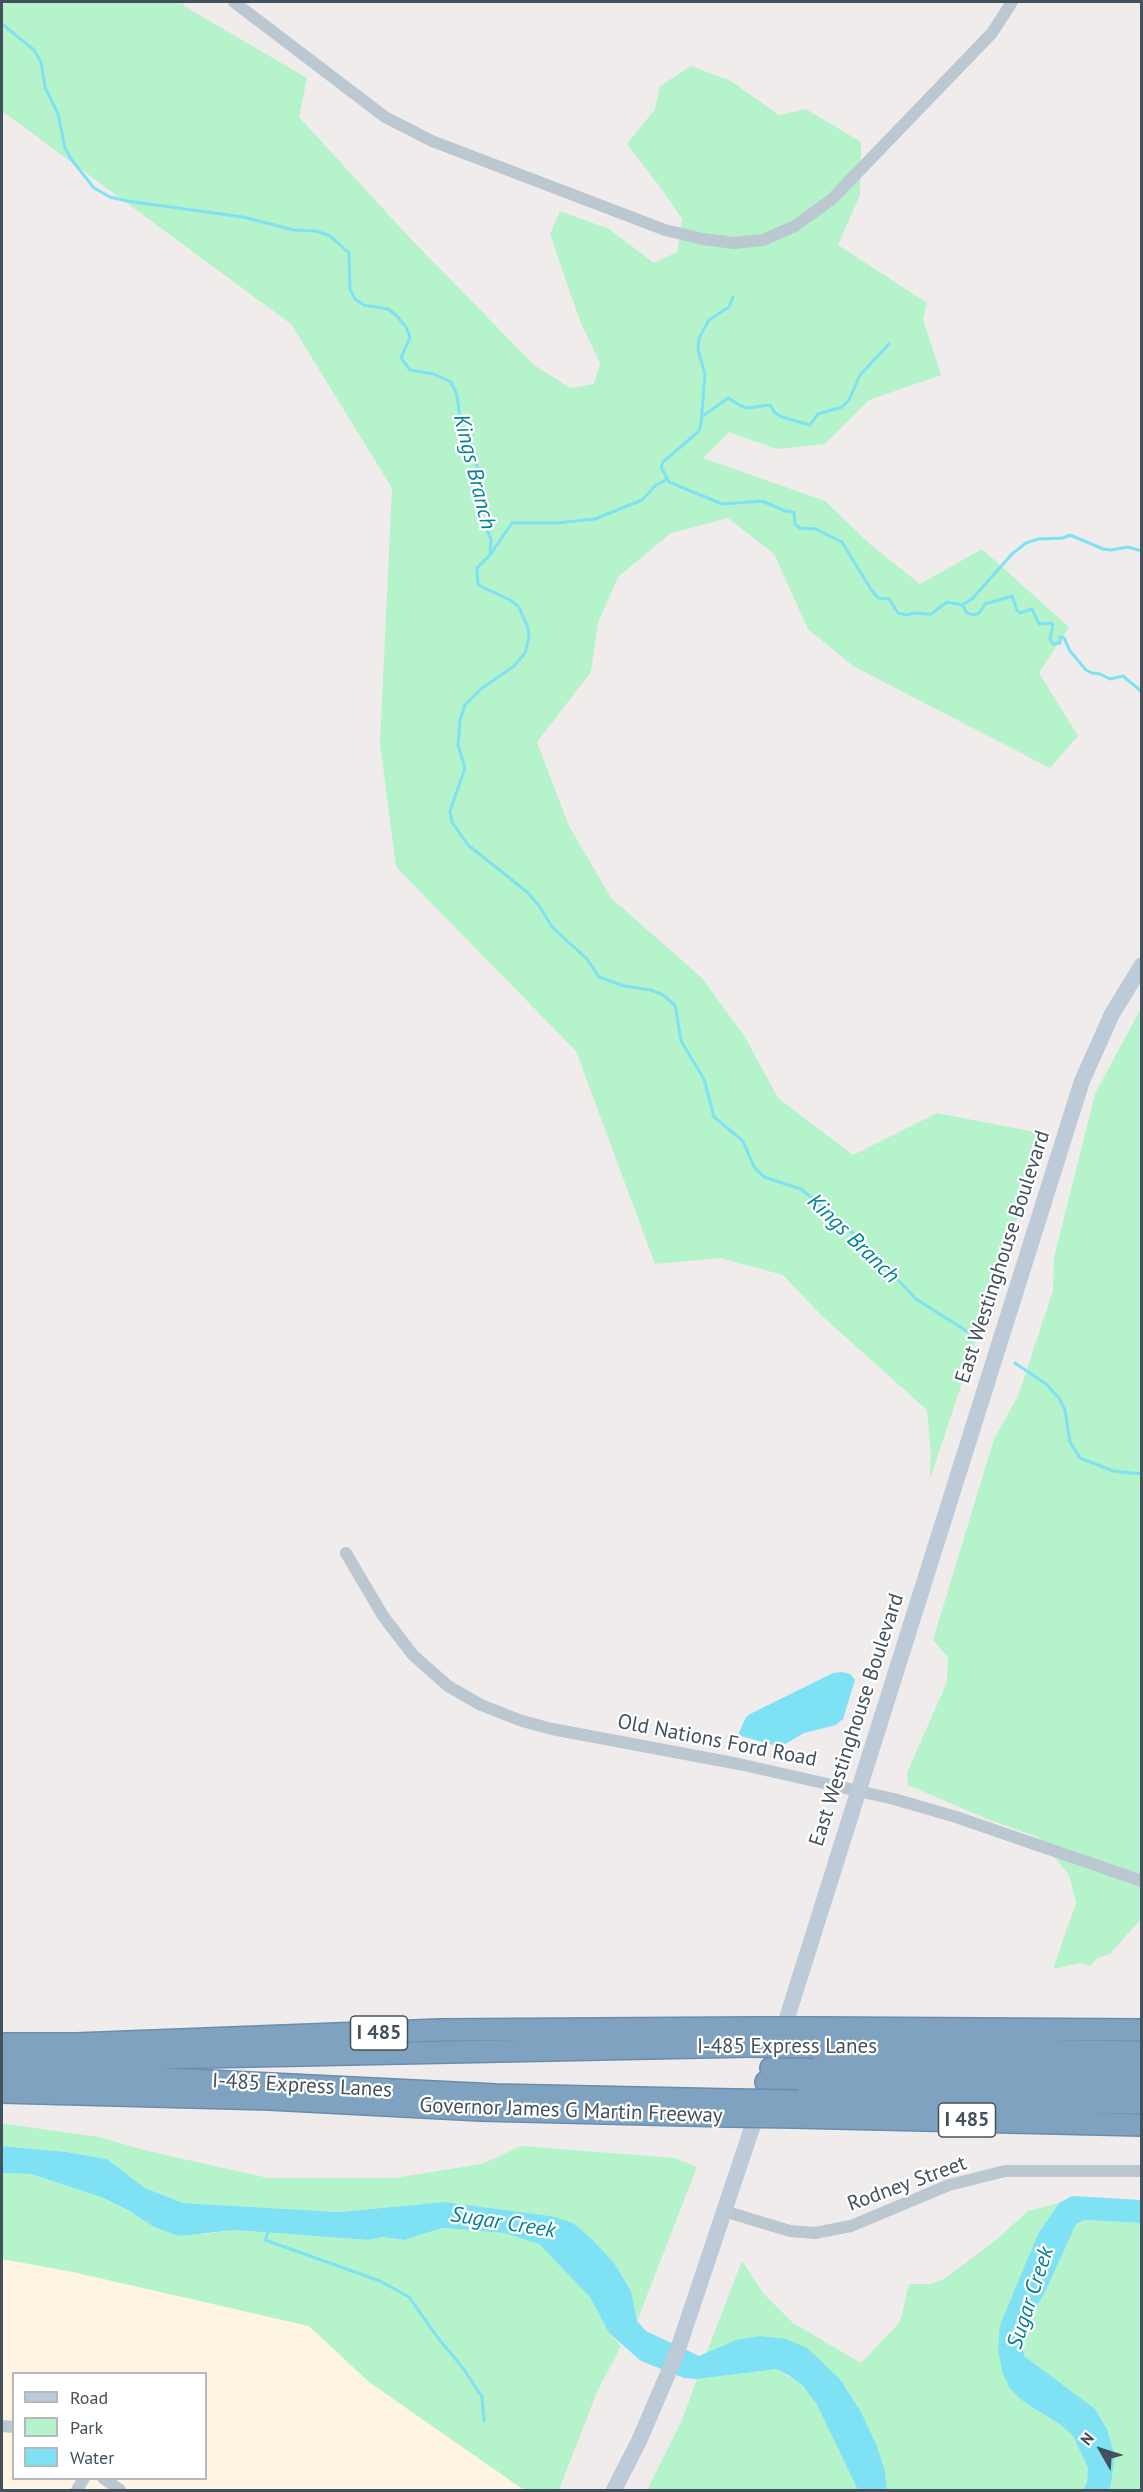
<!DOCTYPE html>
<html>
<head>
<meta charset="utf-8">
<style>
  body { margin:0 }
  #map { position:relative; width:1143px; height:2492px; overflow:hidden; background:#f0ecec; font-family:"PT Sans",sans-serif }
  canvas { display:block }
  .frame { position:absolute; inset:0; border:3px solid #43515c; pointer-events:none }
  .legend { position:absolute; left:12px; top:2372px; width:195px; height:108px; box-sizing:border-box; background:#fff; border:2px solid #b4b9be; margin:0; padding:8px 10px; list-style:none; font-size:18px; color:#43515c }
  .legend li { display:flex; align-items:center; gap:12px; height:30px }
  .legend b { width:30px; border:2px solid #b4b9be }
  .north { position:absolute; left:1071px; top:2420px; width:60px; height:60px; -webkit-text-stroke:4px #fff; paint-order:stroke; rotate:309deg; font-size:16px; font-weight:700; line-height:24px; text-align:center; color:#43515c }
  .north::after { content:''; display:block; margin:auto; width:21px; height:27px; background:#43515c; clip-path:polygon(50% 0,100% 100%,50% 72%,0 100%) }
</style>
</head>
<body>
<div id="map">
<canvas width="1143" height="2492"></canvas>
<div class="frame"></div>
<ul class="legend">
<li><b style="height:8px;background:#bdcbd8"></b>Road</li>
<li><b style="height:16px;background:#b5f3ca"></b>Park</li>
<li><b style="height:16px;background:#7ee2f4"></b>Water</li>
</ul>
<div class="north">N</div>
</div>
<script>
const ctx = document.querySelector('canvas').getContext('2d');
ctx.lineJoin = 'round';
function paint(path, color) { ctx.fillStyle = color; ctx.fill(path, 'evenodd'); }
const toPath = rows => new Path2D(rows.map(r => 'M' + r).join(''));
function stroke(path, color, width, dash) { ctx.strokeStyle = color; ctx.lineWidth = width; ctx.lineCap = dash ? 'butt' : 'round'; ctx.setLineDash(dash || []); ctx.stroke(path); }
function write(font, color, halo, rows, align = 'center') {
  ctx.font = font + ' "PT Sans",sans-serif'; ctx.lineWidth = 4.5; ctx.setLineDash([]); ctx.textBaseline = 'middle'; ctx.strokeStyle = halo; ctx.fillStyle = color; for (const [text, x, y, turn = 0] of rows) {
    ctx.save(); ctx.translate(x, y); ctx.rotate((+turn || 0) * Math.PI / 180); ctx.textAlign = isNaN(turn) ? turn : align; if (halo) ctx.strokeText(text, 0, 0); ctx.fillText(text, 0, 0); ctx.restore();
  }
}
const commercial = toPath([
  [2,2259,73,2272,309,2326,369,2382,524,2490,2,2490],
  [14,2374,206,2374,206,2478,14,2478]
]);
const green = toPath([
  [2,2,183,2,184,6,307,78,299,117,409,237,534,365,570,388,594,384,600,363,580,321,550,234,560,211,609,229,654,263,677,252,682,219,663,191,627,144,655,109,660,86,691,66,731,81,779,115,806,109,861,142,860,195,838,245,927,303,923,319,941,375,869,400,825,444,777,449,729,432,703,458,825,501,871,545,920,584,982,549,1069,627,1039,673,1078,736,1050,768,853,666,808,629,774,554,728,518,671,533,618,577,598,623,591,672,537,742,569,826,611,898,702,978,745,1037,778,1098,853,1155,937,1113,1045,1134,930,1479,931,1455,927,1410,822,1316,783,1275,721,1258,655,1264,576,1051,396,867,380,743,392,488,291,324,2,111],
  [1141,1008,1141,1919,1110,1954,1098,1958,1090,1966,1080,1963,1053,1969,1076,1903,1069,1875,1038,1837,987,1819,908,1785,907,1773,947,1682,948,1657,933,1640,994,1439,1018,1396,1053,1291,1054,1257,1095,1094],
  [6,2124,99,2137,148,2151,268,2178,394,2178,482,2164,521,2146,675,2158,697,2167,637,2321,631,2291,614,2263,591,2238,573,2223,551,2216,444,2202,339,2212,183,2203,145,2188,107,2159,67,2152,2,2146,2,2125],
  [2,2173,31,2174,101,2197,128,2210,154,2227,206,2234,235,2230,368,2240,381,2237,404,2240,442,2228,504,2233,539,2244,590,2297,609,2333,621,2346,597,2392,559,2490,524,2490,369,2382,309,2326,73,2272,2,2259],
  [1059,2203,1038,2234,1025,2270,1012,2297,1010,2389,1024,2402,1061,2425,1073,2436,1088,2468,1087,2483,1083,2490,887,2490,885,2471,877,2446,861,2412,840,2379,706,2354,742,2261,763,2293,793,2323,861,2363,900,2322,909,2284,931,2284,944,2279,996,2240,1028,2211],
  [1084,2220,1141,2223,1141,2490,1110,2490,1115,2457,1107,2429,1095,2409,1024,2357,1022,2341,1032,2315,1045,2292,1068,2238,1076,2224],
  [777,2369,803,2386,817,2405,858,2490,647,2490,682,2420,697,2379]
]);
const water = toPath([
  [842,1672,850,1674,855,1680,843,1719,836,1725,804,1733,780,1747,738,1735,746,1717,750,1714,833,1673],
  [2,2146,67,2152,107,2159,145,2188,183,2203,339,2212,444,2202,551,2216,573,2223,591,2238,614,2263,631,2291,637,2321,646,2331,699,2356,736,2340,760,2336,786,2339,807,2348,840,2379,861,2412,877,2446,885,2471,887,2490,858,2490,817,2405,803,2386,788,2375,777,2369,697,2379,684,2378,641,2361,609,2333,590,2297,539,2244,504,2233,442,2228,404,2240,382,2237,368,2240,235,2230,179,2236,154,2227,128,2210,101,2197,31,2174,2,2173],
  [1072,2196,1141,2200,1141,2223,1084,2220,1076,2224,1045,2292,1032,2315,1022,2341,1024,2356,1095,2409,1107,2429,1115,2457,1110,2490,1083,2490,1087,2483,1088,2468,1073,2436,1061,2425,1024,2402,1010,2389,1002,2371,998,2348,1000,2325,1038,2234,1059,2203]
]);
const stream = toPath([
  [2,24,34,50,41,62,45,87,58,114,65,148,71,159,94,188,110,197,127,201,243,217,294,230,316,231,330,236,349,253,350,289,355,299,364,305,388,309,396,315,406,327,410,337,401,358,410,370,434,374,451,382,457,395,461,428,477,466,483,489,481,518,491,539,490,553],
  [733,297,729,307,709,320,699,338,698,350,705,374,701,424,699,431,663,462,661,467,669,482,722,504,762,501,785,511,794,512,795,524,800,528,816,529,842,542,872,591,878,598,889,599,898,613,907,615,913,613,931,614,947,602,962,605,972,599,1012,554,1026,543,1038,539,1063,538,1070,535,1103,549,1111,550,1128,547,1142,551],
  [703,416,728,398,741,406,748,408,770,405,775,413,782,417,810,425,818,414,842,407,849,400,860,375,889,344],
  [666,480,656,485,642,500,595,519,556,523,512,523,490,555,477,568,478,585,510,600,519,607,528,628,529,638,525,653,514,666,481,689,465,705,460,720,458,745,465,768,450,811,452,822,468,845,527,892,540,907,552,927,587,959,599,977,624,986,651,990,663,995,675,1005,681,1041,704,1079,714,1117,743,1141,754,1167,764,1177,801,1189,856,1236,916,1299,979,1339],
  [962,605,967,613,974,615,979,613,985,604,1012,596,1017,610,1020,613,1032,609,1039,624,1051,623,1053,625,1050,639,1053,644,1060,643,1060,637,1064,638,1070,651,1086,670,1092,673,1100,674,1110,679,1123,676,1142,692],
  [1015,1363,1046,1384,1059,1398,1065,1410,1070,1442,1080,1458,1113,1471,1142,1474],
  [270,2228,265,2240,380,2281,409,2297,438,2338,463,2368,482,2397,484,2421]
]);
const minor = toPath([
  [234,2,385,117,432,141,665,230,703,239,734,243,763,240,795,226,832,199,992,33,1012,2],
  [346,1553,383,1616,413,1655,448,1686,481,1705,522,1721,552,1729,739,1764,894,1799,956,1817,1142,1881],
  [724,2211,790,2231,815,2233,851,2226,949,2185,1005,2171,1142,2171],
  [2,2426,14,2427],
  [103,2478,120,2490],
  [77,2490,84,2478]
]);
const secondary = toPath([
  [781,2037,1082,1081,1112,1014,1142,965],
  [614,2490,639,2441,676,2355,759,2107]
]);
const motorway = toPath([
  [815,2028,1142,2030],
  [2,2044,76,2044,440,2030,756,2028],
  [814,2047,1142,2052],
  [2,2061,750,2046],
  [771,2068,1142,2070],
  [2,2076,148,2078,496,2095,734,2100],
  [766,2082,1142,2086],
  [2,2092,269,2099,481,2110,729,2116],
  [798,2101,1142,2103],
  [793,2117,1142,2125]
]);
const motorwayBridge = toPath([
  [756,2028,815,2028],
  [750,2046,814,2047],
  [734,2100,798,2101],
  [729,2116,793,2117]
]);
const shields = [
  [379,2033,57],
  [967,2120,57]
];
const shieldNames = [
  ["I 485",379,2033],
  ["I 485",967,2120]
];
const streetNames = [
  ["East Westinghouse Boulevard",1003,1257,-72],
  ["East Westinghouse Boulevard",857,1720,-72],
  ["Old Nations Ford Road",717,1741,11],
  ["I-485 Express Lanes",787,2047],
  ["I-485 Express Lanes",302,2086,3],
  ["Governor James G Martin Freeway",571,2111,2],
  ["Rodney Street",907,2184,-20]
];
const waterNames = [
  ["Kings Branch",474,472,76],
  ["Kings Branch",853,1239,44],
  ["Sugar Creek",503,2223,9],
  ["Sugar Creek",1031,2298,-72]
];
paint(commercial, '#fdf4e2');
paint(green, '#b5f3ca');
paint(water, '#7ee2f4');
stroke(stream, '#7ee2f4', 3);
stroke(motorway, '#6a8dad', 24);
stroke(minor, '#bbc8d1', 12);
stroke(secondary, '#bdcbd8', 16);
stroke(motorway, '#7fa2c1', 21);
stroke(motorwayBridge, '#6a8dad', 24, []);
stroke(motorwayBridge, '#7fa2c1', 21);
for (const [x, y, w] of shields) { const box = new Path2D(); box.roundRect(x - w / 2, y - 17, w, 34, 4.5); ctx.fillStyle = '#fff'; ctx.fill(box); stroke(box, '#43515c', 1.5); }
write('bold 20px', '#43515c', null, shieldNames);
write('21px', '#43515c', '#fff', streetNames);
write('italic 22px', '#03829a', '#fff', waterNames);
</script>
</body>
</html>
